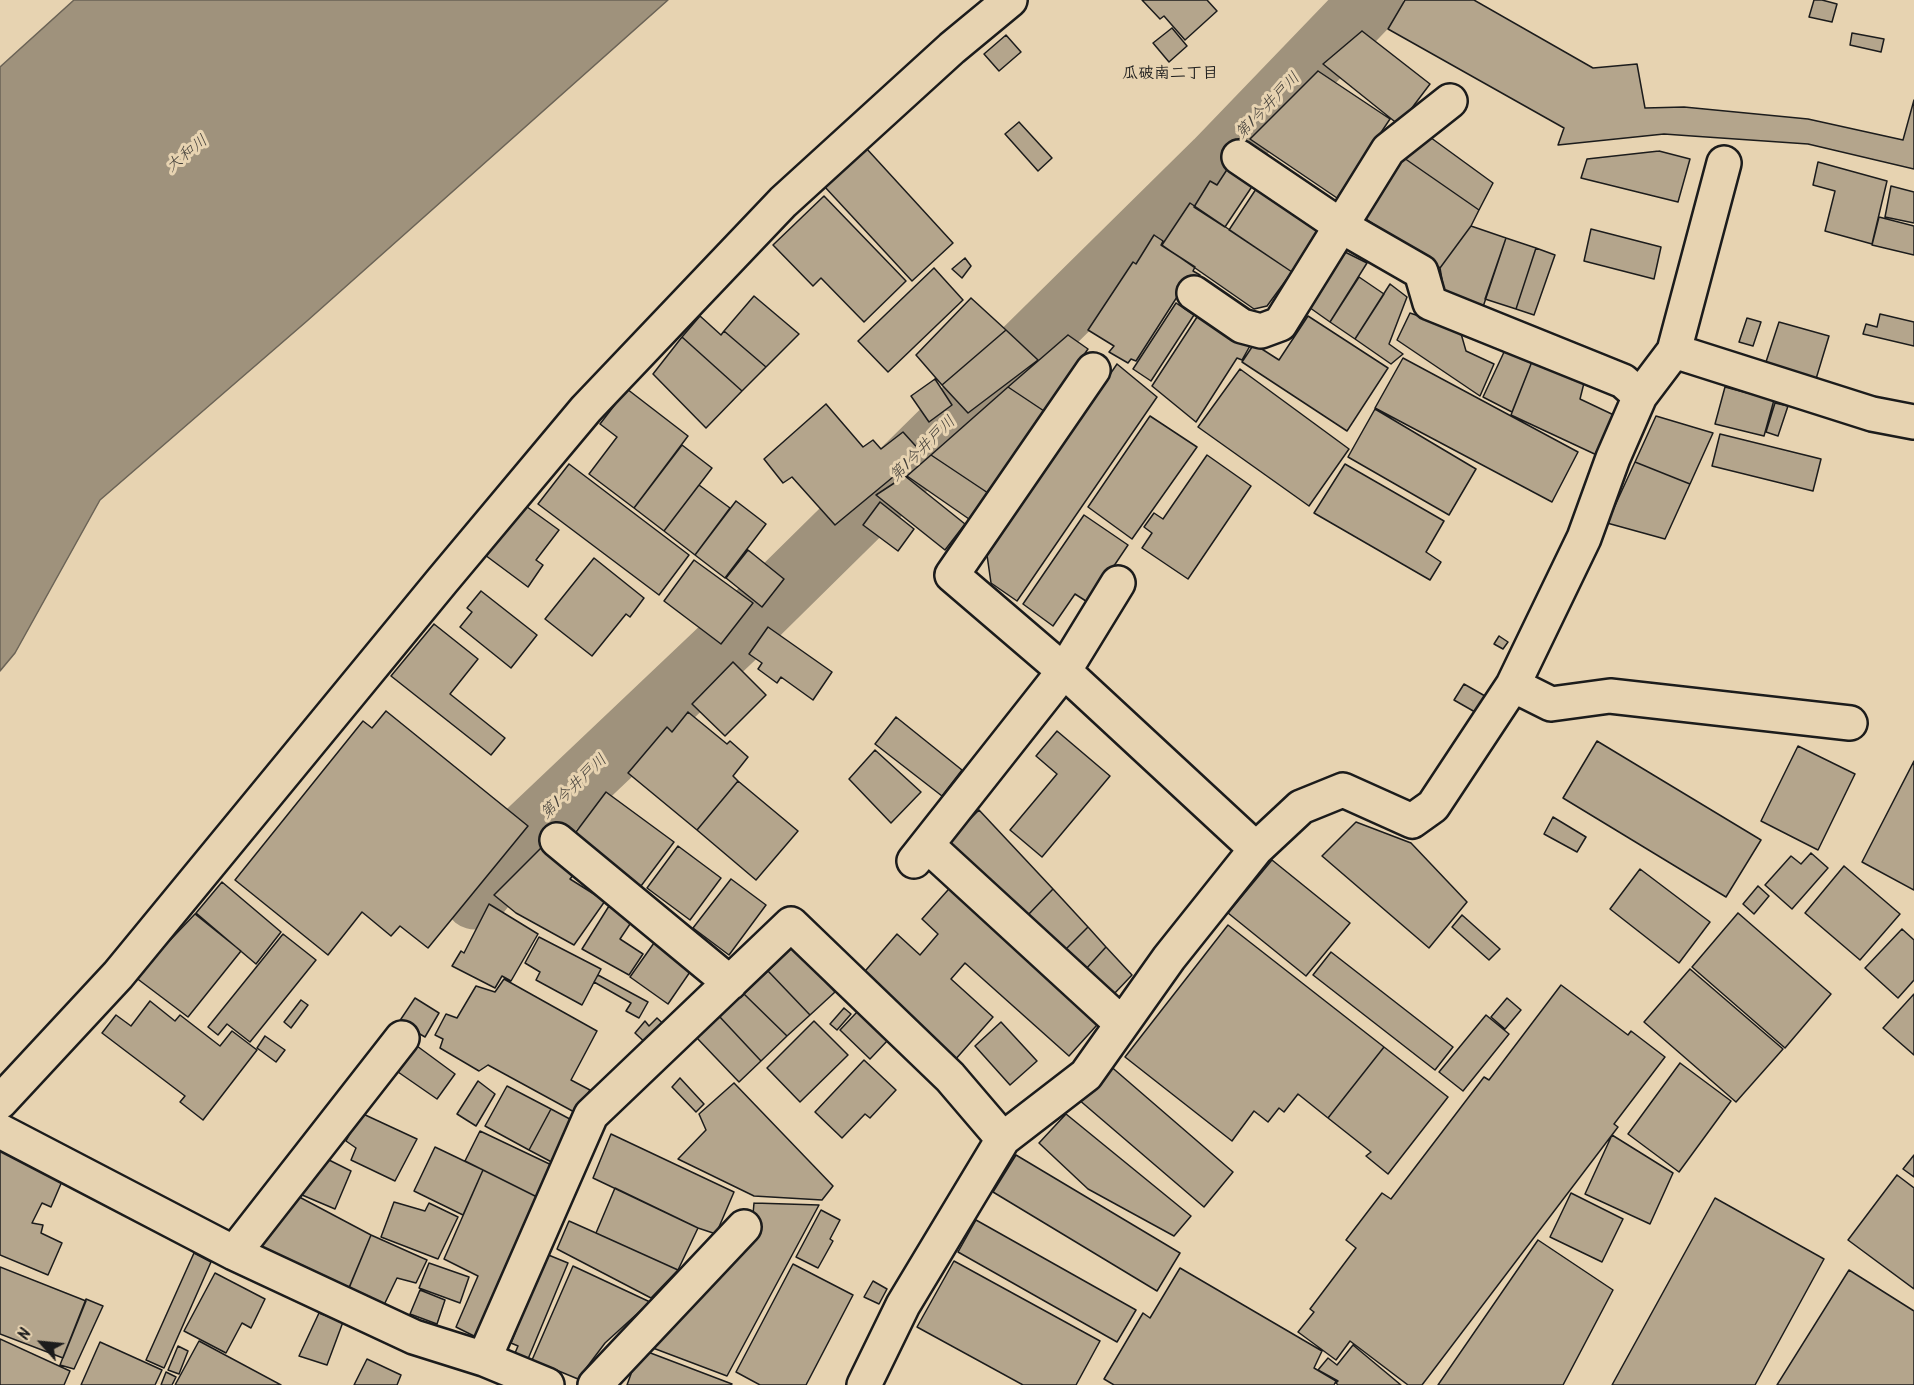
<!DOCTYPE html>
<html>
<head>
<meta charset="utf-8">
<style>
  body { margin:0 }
  #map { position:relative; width:1914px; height:1385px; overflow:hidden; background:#e7d3b1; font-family:Kalam,sans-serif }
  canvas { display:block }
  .north { position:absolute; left:12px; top:1313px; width:60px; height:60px; -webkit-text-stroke:4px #e7d3b1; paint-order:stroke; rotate:297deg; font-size:16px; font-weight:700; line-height:24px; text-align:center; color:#1c1c1c }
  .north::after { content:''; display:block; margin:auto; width:21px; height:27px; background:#1c1c1c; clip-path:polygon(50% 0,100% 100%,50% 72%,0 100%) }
</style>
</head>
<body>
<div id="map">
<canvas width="1914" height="1385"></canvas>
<div class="north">N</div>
</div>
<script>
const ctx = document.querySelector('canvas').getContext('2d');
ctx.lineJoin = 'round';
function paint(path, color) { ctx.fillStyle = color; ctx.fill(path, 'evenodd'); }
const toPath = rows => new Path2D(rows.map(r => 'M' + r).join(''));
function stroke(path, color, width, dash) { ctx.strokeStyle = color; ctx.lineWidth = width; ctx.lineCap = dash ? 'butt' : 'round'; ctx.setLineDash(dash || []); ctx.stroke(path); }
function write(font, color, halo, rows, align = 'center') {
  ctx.font = font + ' Kalam,"Klee One",sans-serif'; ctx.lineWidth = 6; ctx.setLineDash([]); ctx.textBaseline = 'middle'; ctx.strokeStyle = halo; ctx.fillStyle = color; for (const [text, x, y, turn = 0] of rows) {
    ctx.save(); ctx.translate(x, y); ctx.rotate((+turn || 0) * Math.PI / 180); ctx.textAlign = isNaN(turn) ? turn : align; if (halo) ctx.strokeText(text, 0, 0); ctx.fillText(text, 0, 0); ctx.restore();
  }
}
const water = toPath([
  [74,0,668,0,307,321,100,500,15,653,0,671,0,67,74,0]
]);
const river = toPath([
  [475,898,525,835,737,634,1216,162,1372,0]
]);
const building = toPath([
  [1142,0,1207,0,1217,11,1185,40,1164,16,1160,19,1142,0],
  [1405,0,1474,0,1593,68,1637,64,1645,108,1684,107,1808,119,1903,140,1914,100,1914,169,1808,144,1692,136,1664,134,1558,145,1564,128,1388,29,1405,0],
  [1814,0,1822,0,1837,4,1832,22,1809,17,1814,0],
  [1172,28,1187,46,1169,62,1153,43,1172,28],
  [1362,31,1430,84,1399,125,1323,64,1362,31],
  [1852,33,1884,39,1881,52,1850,45,1852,33],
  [1006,35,1021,52,999,71,984,54,1006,35],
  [1318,71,1390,119,1337,198,1250,139,1318,71],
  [1019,122,1052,158,1038,171,1005,134,1019,122],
  [1423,132,1493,183,1479,210,1404,158,1423,132],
  [866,148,953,243,912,281,824,186,866,148],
  [1659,151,1690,159,1678,202,1581,178,1587,159,1659,151],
  [1404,158,1479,210,1471,226,1440,268,1361,216,1404,158],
  [1818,162,1887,181,1872,244,1825,231,1835,191,1813,185,1818,162],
  [1230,165,1255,182,1225,227,1194,207,1210,181,1217,185,1230,165],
  [1260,183,1324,226,1292,272,1229,230,1260,183],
  [1891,186,1914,192,1914,223,1885,217,1891,186],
  [824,196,906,281,864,322,821,278,813,286,773,245,824,196],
  [1190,203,1292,272,1267,306,1254,309,1162,245,1190,203],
  [1879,217,1914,226,1914,255,1872,245,1879,217],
  [1471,226,1506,238,1483,307,1444,291,1440,268,1471,226],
  [1591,229,1661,247,1654,279,1584,261,1591,229],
  [1154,235,1163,241,1161,245,1195,267,1193,271,1200,275,1184,300,1177,297,1136,361,1131,359,1128,363,1109,352,1114,346,1088,330,1133,262,1136,264,1154,235],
  [1506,238,1536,248,1516,309,1485,299,1506,238],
  [1536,248,1555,255,1534,315,1516,309,1536,248],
  [1343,251,1367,263,1330,322,1306,305,1343,251],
  [965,258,971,266,962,278,952,269,965,258],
  [934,268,963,300,888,372,858,341,934,268],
  [1359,277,1384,294,1355,339,1330,322,1359,277],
  [1390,284,1407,297,1389,344,1403,354,1391,364,1355,339,1390,284],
  [754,296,799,334,766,367,724,331,754,296],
  [971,298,1006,330,942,385,916,355,971,298],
  [1176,303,1194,315,1151,381,1133,369,1176,303],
  [1410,313,1460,330,1466,351,1494,364,1480,396,1397,340,1410,313],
  [1199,314,1251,344,1242,360,1237,358,1196,422,1152,386,1199,314],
  [1880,314,1914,322,1914,346,1863,334,1866,324,1877,327,1880,314],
  [700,316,721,335,724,331,766,367,742,391,682,337,700,316],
  [1308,316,1388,368,1347,431,1242,362,1254,344,1279,360,1308,316],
  [1747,318,1761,322,1753,346,1739,342,1747,318],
  [1779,322,1829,336,1816,379,1765,365,1779,322],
  [1006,330,1038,360,968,413,942,385,1006,330],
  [1068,335,1088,349,1044,411,1008,387,1068,335],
  [682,337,742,391,706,428,653,374,682,337],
  [1505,350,1533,359,1512,412,1483,397,1505,350],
  [1403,358,1578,452,1552,502,1375,408,1403,358],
  [1533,359,1586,375,1580,399,1618,417,1601,457,1511,415,1533,359],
  [1117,364,1157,397,1017,601,991,583,987,555,1117,364],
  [1240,369,1349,449,1309,506,1198,427,1240,369],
  [935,379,952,405,929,422,911,396,935,379],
  [1008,387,1044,411,988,493,931,455,1008,387],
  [1725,387,1774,400,1764,436,1715,424,1725,387],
  [627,389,688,436,634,508,589,474,617,437,600,424,627,389],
  [1775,403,1788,406,1778,436,1766,432,1775,403],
  [826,404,863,447,873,440,881,449,903,432,922,453,835,525,792,477,783,483,764,459,826,404],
  [1375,409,1476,469,1449,515,1348,457,1375,409],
  [1150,416,1197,447,1132,539,1088,507,1150,416],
  [1656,416,1713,433,1690,484,1635,462,1656,416],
  [1720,434,1821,459,1813,491,1712,466,1720,434],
  [682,445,712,468,664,531,634,508,682,445],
  [931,455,988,493,969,519,907,476,931,455],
  [1207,455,1251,486,1188,579,1142,548,1152,533,1144,527,1154,513,1163,519,1207,455],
  [1635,462,1690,484,1665,539,1607,523,1635,462],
  [569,464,689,555,659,595,538,504,569,464],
  [1345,464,1444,521,1426,552,1441,562,1430,580,1314,513,1345,464],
  [905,476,965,524,945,550,876,495,905,476],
  [699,485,730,508,695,555,664,531,699,485],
  [736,501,766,524,725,578,695,555,736,501],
  [880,502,914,529,898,551,863,525,880,502],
  [523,504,559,530,536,560,543,565,528,587,485,555,523,504],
  [1084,515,1128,545,1089,603,1075,594,1053,626,1023,604,1084,515],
  [748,550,784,579,762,607,726,578,748,550],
  [594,558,644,598,630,617,626,614,592,656,545,619,594,558],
  [694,560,753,603,721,644,664,601,694,560],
  [481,591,537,635,511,668,460,627,472,612,467,608,481,591],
  [434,624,478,659,450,694,505,738,491,755,391,676,434,624],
  [768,627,832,672,813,700,781,677,777,683,758,669,762,663,749,654,768,627],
  [1499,636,1508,642,1503,649,1494,644,1499,636],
  [733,662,766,695,725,736,692,704,733,662],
  [1464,684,1485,696,1475,712,1454,700,1464,684],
  [386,711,528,826,428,948,400,926,391,936,362,912,328,955,235,880,363,721,372,728,386,711],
  [688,712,727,744,730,741,748,757,733,776,738,781,697,830,628,773,667,727,672,732,688,712],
  [896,717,962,770,942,796,875,744,896,717],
  [1057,731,1110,776,1042,857,1010,830,1057,774,1036,756,1057,731],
  [1597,741,1761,840,1726,897,1563,798,1597,741],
  [1798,746,1855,774,1818,850,1761,821,1798,746],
  [875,750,921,792,891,823,849,779,875,750],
  [1914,761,1914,890,1862,862,1914,761],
  [738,781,798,831,756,880,697,830,738,781],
  [606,792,674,842,641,886,573,836,606,792],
  [979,810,1053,889,1026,917,946,843,979,810],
  [1553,817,1586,837,1577,852,1544,834,1553,817],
  [1356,822,1411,843,1467,902,1429,948,1322,856,1356,822],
  [550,839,583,863,570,879,605,901,574,945,516,913,494,895,550,839],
  [678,846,721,878,690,920,647,888,678,846],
  [1811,853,1828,868,1792,909,1765,885,1791,856,1801,864,1811,853],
  [1272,860,1350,923,1306,976,1228,913,1272,860],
  [1844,866,1900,914,1860,960,1805,913,1844,866],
  [1640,869,1710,922,1679,963,1610,909,1640,869],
  [731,879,766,905,729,955,693,928,731,879],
  [956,881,1106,1015,1069,1056,965,963,951,979,993,1017,954,1061,860,977,897,934,920,955,938,934,922,919,956,881],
  [222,882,281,932,256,964,196,913,222,882],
  [1758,886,1769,896,1754,914,1743,904,1758,886],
  [1053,889,1088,927,1064,951,1026,917,1053,889],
  [489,904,538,934,511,981,502,976,495,988,452,966,461,951,464,953,489,904],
  [609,906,632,921,620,939,643,954,629,975,582,949,609,906],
  [1738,913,1831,994,1785,1048,1692,967,1738,913],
  [195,914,241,951,188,1017,135,977,195,914],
  [1462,915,1500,949,1489,960,1452,927,1462,915],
  [1228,925,1384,1047,1328,1118,1298,1094,1284,1112,1279,1108,1268,1122,1254,1111,1232,1141,1125,1057,1228,925],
  [1088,927,1106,947,1085,970,1064,951,1088,927],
  [1902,929,1914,940,1914,980,1898,998,1865,968,1902,929],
  [283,934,316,960,250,1042,227,1024,218,1035,208,1027,283,934],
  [539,937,601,969,582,1005,536,980,540,972,525,963,539,937],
  [654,943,692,969,668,1004,630,977,654,943],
  [793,947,835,992,810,1015,768,971,793,947],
  [1106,947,1132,975,1113,995,1085,970,1106,947],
  [1331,952,1453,1047,1435,1070,1313,975,1331,952],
  [1690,969,1783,1049,1736,1102,1644,1022,1690,969],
  [768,971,810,1015,787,1036,744,994,768,971],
  [598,975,648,1002,639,1018,626,1011,631,1003,594,982,598,975],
  [504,979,597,1031,571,1080,590,1090,576,1113,488,1065,479,1071,440,1048,443,1039,435,1035,446,1014,457,1018,476,986,495,992,504,979],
  [1561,985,1628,1035,1631,1031,1665,1057,1614,1124,1618,1127,1422,1385,1408,1385,1350,1341,1336,1360,1298,1332,1314,1312,1310,1309,1356,1248,1346,1240,1382,1193,1391,1199,1484,1077,1489,1080,1561,985],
  [744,994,787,1036,761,1061,719,1016,744,994],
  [1914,994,1914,1055,1883,1028,1914,994],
  [415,998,439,1013,425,1037,399,1022,415,998],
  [1507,998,1521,1010,1505,1029,1491,1017,1507,998],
  [301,1000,308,1005,291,1028,284,1022,301,1000],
  [150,1001,175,1021,180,1015,220,1046,232,1031,257,1050,203,1120,180,1102,185,1096,102,1033,116,1015,131,1026,150,1001],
  [844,1008,851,1014,837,1030,830,1024,844,1008],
  [857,1012,888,1040,870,1059,840,1030,857,1012],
  [1486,1015,1509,1034,1463,1091,1439,1072,1486,1015],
  [719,1016,761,1061,739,1082,696,1037,719,1016],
  [657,1018,668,1028,650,1047,635,1033,645,1021,649,1026,657,1018],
  [814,1021,848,1055,800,1102,767,1068,814,1021],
  [1001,1022,1037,1061,1010,1085,975,1046,1001,1022],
  [265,1036,285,1050,276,1062,257,1048,265,1036],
  [417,1046,455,1074,437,1099,398,1072,417,1046],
  [1384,1047,1448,1097,1388,1174,1366,1156,1371,1152,1328,1118,1384,1047],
  [864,1060,896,1090,870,1118,865,1114,842,1138,815,1112,864,1060],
  [1680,1063,1731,1101,1679,1172,1628,1134,1680,1063],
  [1108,1064,1233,1172,1204,1207,1078,1099,1108,1064],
  [680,1078,704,1104,696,1112,672,1087,680,1078],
  [478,1081,495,1094,476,1126,457,1114,478,1081],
  [734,1083,833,1186,822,1200,754,1196,678,1159,706,1130,699,1114,734,1083],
  [507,1086,551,1109,529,1150,485,1126,507,1086],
  [551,1109,581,1125,559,1166,529,1150,551,1109],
  [361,1113,417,1139,395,1181,351,1160,356,1148,346,1141,361,1113],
  [1066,1114,1191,1216,1174,1236,1088,1189,1039,1143,1066,1114],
  [480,1131,560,1169,547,1202,465,1161,480,1131],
  [611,1134,734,1192,716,1234,698,1228,593,1178,611,1134],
  [1612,1135,1673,1173,1650,1224,1585,1194,1612,1135],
  [435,1147,483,1170,463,1215,414,1191,435,1147],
  [0,1149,63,1179,51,1207,42,1203,32,1223,43,1225,41,1233,62,1243,48,1275,0,1255,0,1149],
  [1016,1155,1180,1253,1157,1291,993,1192,1016,1155],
  [1914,1155,1914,1177,1903,1169,1914,1155],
  [323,1157,351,1171,335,1209,295,1192,323,1157],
  [483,1170,547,1202,484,1341,456,1327,478,1276,444,1259,483,1170],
  [1897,1175,1914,1188,1914,1289,1848,1240,1897,1175],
  [615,1188,698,1228,678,1270,596,1233,615,1188],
  [288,1191,371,1235,347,1293,255,1249,288,1191],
  [1571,1193,1623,1219,1602,1262,1550,1237,1571,1193],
  [1715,1198,1824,1259,1755,1385,1612,1385,1715,1198],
  [394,1202,425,1211,429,1203,458,1217,438,1259,381,1237,394,1202],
  [754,1203,819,1205,727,1376,645,1345,751,1237,754,1203],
  [821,1210,840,1220,830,1239,833,1241,818,1268,796,1257,821,1210],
  [976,1220,1136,1310,1117,1342,958,1252,976,1220],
  [569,1221,596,1233,678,1270,651,1298,557,1249,569,1221],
  [371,1235,427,1260,416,1283,397,1278,384,1305,348,1290,371,1235],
  [1538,1240,1613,1290,1563,1385,1438,1385,1538,1240],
  [194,1253,211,1262,164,1368,146,1360,194,1253],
  [546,1254,568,1263,528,1359,515,1353,518,1346,511,1343,546,1254],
  [954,1261,1100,1341,1076,1385,1023,1385,917,1327,954,1261],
  [429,1263,469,1277,460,1303,419,1288,429,1263],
  [793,1264,853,1295,806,1385,760,1385,736,1372,793,1264],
  [573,1266,650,1302,605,1343,578,1379,532,1360,573,1266],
  [0,1267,86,1301,63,1358,0,1334,0,1267],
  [1180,1268,1322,1351,1314,1368,1336,1381,1334,1385,1114,1385,1104,1379,1143,1313,1150,1318,1180,1268],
  [1849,1270,1914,1311,1914,1385,1777,1385,1849,1270],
  [215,1273,265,1299,251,1328,242,1323,226,1353,184,1331,215,1273],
  [873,1281,887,1289,879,1304,864,1297,873,1281],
  [420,1290,445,1300,437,1324,410,1314,420,1290],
  [86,1299,103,1306,74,1369,60,1365,86,1299],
  [319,1313,343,1322,327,1365,299,1356,319,1313],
  [0,1339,70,1371,64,1385,0,1385,0,1339],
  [199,1341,281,1385,175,1385,199,1341],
  [100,1342,162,1370,155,1385,81,1385,100,1342],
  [1353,1345,1401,1385,1338,1385,1336,1383,1338,1381,1318,1370,1328,1358,1337,1365,1353,1345],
  [178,1346,188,1351,179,1374,168,1370,178,1346],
  [640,1349,732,1384,731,1385,627,1385,640,1349],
  [367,1359,401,1375,397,1385,354,1385,367,1359],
  [166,1372,176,1377,172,1385,161,1385,166,1372]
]);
const minor = toPath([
  [1239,157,1341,226,1421,272,1430,303,1623,381,1640,396],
  [1194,293,1242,326,1261,331,1280,324,1388,150,1450,101],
  [1674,351,1724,163],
  [1093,370,952,575,1064,671,1256,849],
  [1513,685,1551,704,1610,696,1850,723],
  [557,840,730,983],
  [927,845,1122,1024],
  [914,861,1064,671,1118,583],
  [0,1102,118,975,442,581,586,409,783,202,952,48,1010,0],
  [0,1131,234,1253,414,1337,484,1359,547,1385],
  [234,1253,402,1038],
  [484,1359,591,1115,791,924,950,1077,1003,1139],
  [595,1385,744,1227],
  [864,1385,903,1305,1003,1139,1086,1075,1169,958,1256,849,1301,807,1343,790,1412,821,1433,806,1513,685,1584,538,1613,458,1640,396,1674,351,1872,414,1914,422]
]);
const neighbourhoodNames = [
  ["瓜破南二丁目",1170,75]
];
const waterNames = [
  ["第1今井戸川",1269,107,-46],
  ["大和川",188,155,-39],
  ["第1今井戸川",924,450,-45],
  ["第1今井戸川",575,788,-44]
];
paint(water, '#9f927c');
stroke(water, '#6b6356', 1.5);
stroke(river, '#9f927c', 63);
paint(building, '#b4a58c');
stroke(building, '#1c1c1c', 1.5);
stroke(minor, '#1c1c1c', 38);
stroke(minor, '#e7d3b1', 33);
write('bold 16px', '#1c1c1c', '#e7d3b1', neighbourhoodNames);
write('italic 16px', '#433f39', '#e7d3b1', waterNames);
</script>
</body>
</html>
